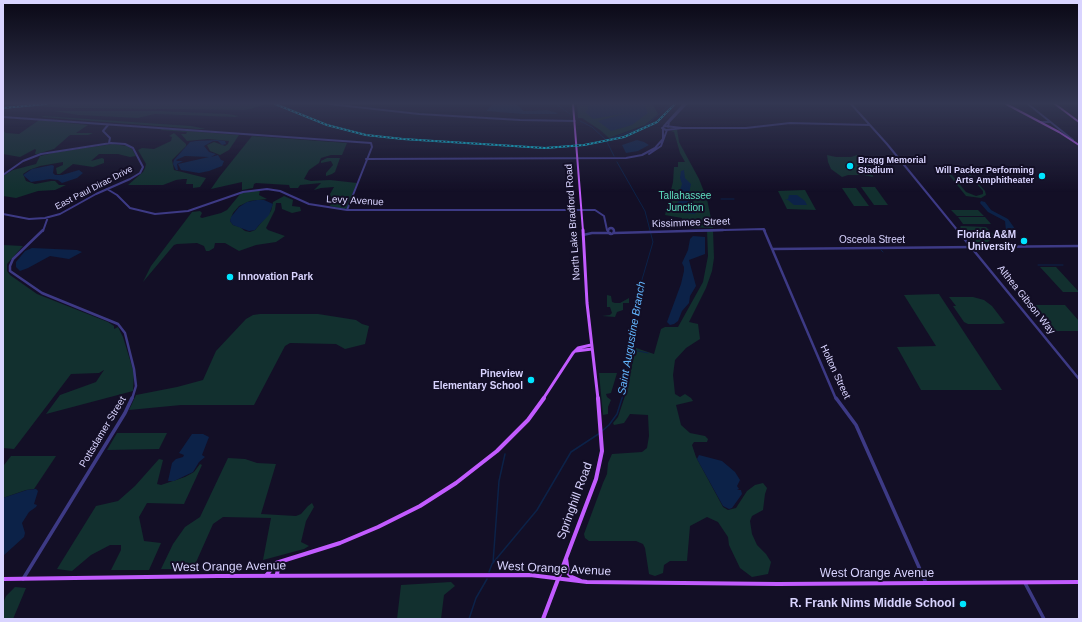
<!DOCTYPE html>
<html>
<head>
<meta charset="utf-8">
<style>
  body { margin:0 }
  #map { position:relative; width:1082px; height:622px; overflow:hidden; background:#130f26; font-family:Arial,sans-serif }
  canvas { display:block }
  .frame { position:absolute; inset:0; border:4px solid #d9d4ff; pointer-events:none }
</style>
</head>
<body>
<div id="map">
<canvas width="1082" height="622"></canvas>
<div class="frame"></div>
</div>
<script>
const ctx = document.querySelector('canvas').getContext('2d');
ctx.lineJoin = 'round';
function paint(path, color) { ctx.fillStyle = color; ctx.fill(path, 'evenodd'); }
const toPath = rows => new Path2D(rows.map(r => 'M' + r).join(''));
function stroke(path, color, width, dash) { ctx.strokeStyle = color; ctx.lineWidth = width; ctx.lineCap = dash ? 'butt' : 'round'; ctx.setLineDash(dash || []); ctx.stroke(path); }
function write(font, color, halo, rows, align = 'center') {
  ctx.font = font + ' Arial,sans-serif'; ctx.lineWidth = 4; ctx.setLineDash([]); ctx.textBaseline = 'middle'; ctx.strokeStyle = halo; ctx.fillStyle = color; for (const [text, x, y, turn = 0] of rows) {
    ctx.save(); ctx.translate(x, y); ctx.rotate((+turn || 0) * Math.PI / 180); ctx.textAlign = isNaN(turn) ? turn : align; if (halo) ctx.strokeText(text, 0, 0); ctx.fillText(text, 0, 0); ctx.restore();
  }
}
const green = toPath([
  [63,104,265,104,251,109,245,110,66,108,39,106],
  [653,104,658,114,645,125,609,138,600,130,582,118,578,118,577,105],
  [54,111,161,111,228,114,239,116,235,117,155,114,138,118,78,115],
  [44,116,191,126,206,129,196,129,41,117],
  [39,120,88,125,76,133,93,133,88,135,70,135,54,149,37,154,35,154,36,150,35,149,20,157,3,154,3,130,6,133,19,134],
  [162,129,239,135,229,150,220,155,210,151,207,145,214,142,225,146,228,144,229,141,208,139,187,141,181,134,186,134,187,132,160,130],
  [677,129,679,142,699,179,707,199,713,228,681,227,682,218,665,215,673,182,674,167,678,167,678,162,685,162,680,153,674,132,671,131],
  [174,133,186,144,186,146,172,160,174,170,206,178,200,187,193,188,193,184,186,184,187,179,183,179,176,180,163,185,128,185,143,172,145,168,146,164,138,150,142,148,154,149,171,141,172,137,169,136],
  [252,136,347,143,342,155,331,155,321,158,319,163,309,170,304,179,311,181,330,180,357,183,347,208,343,209,330,206,332,200,330,194,334,187,321,188,314,190,321,183,300,185,298,188,290,188,289,185,256,183,254,184,253,188,242,190,242,182,211,189,220,176],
  [113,144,127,146,132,149,136,156,130,157,118,154,99,154,91,161,102,158,104,159,104,163,93,167,73,164,60,174,57,174,56,168,63,165,63,162,40,166,29,170,23,174,26,181,35,184,51,181,55,181,59,185,66,185,55,190,38,191,16,198,3,196,3,176,13,170,36,164,40,156,57,152],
  [827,155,836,157,851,157,857,155,870,166,872,172,873,177,864,175,848,175,842,177,831,169,828,162],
  [327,158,340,158,335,172,332,174,326,176,326,173,333,165,331,161,321,163,321,161],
  [945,170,949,171,958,170,969,173,985,191,986,195,981,198,966,196],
  [955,171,968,174,983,191,983,194,976,196,966,192,951,174,952,172],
  [861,187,875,187,888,205,874,205],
  [842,188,856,188,869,206,854,206],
  [260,190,259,195,267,199,250,201,239,206,233,213,230,221,233,225,240,227,245,231,250,232,255,230,271,211,273,202,284,196,293,200,292,206,300,207,301,211,292,213,282,209,281,203,276,203,275,210,266,228,268,230,285,236,276,242,256,245,239,251,225,243,215,243,214,248,209,251,206,251,204,246,197,243,177,244,174,245,143,282,151,266,192,212,200,211,202,213,200,217,202,218,221,213,227,210,241,193],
  [805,190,816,210,787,209,778,191],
  [951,210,978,210,984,216,957,216],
  [958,217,985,217,991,224,963,224],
  [961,226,986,227,993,234,993,237,988,242,974,243,960,227],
  [707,230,713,230,714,258,712,271,706,288,689,322,698,324,700,339,686,348,675,360,673,375,675,394,680,397,685,394,691,398,693,401,676,405,681,425,690,433,705,436,708,439,707,442,694,442,692,445,696,457,723,507,728,510,736,508,747,491,755,485,763,483,767,488,765,494,763,510,752,516,750,521,752,534,757,545,766,554,771,562,768,574,752,577,740,568,729,545,728,537,718,522,707,517,690,526,687,561,670,561,664,565,663,573,655,576,649,574,645,548,643,544,636,541,589,541,585,538,584,534,603,483,607,474,608,463,612,454,642,452,647,448,649,436,648,415,630,414,624,423,614,425,613,423,618,417,625,396,636,348,654,354,661,329,665,327,678,327,703,282,708,256],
  [3,245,23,246,7,264,7,271,10,275,37,294,108,322,114,326,114,329,118,327,123,337,134,373,133,391,46,414,60,395,96,382,104,370,99,373,71,374,14,449,3,448],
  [1040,267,1056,267,1079,292,1063,292],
  [939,294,1002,390,921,390,897,347,936,346,904,295],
  [607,295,611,296,612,302,615,303,620,303,629,298,629,303,623,303,623,310,617,312,615,317,602,316,610,315,612,313,610,307,607,307],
  [949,297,973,297,984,300,992,306,1005,323,1001,324,968,324,964,322,953,306,956,306],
  [1035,305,1065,305,1079,321,1079,331,1056,331],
  [260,314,318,314,356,320,362,324,369,326,365,344,345,349,336,344,290,343,285,346,254,405,181,405,129,410,136,395,177,387,203,380,216,351,246,319,253,315],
  [599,373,617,373,611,393,606,394,607,397,611,400,608,407,608,414,603,415],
  [117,433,167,433,159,449,107,450],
  [11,456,56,456,34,489,26,490,3,498,4,465],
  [228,458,245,459,257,463,276,464,261,514,296,516,301,514,308,506,312,503,314,507,306,521,301,542,309,546,304,549,263,560,271,518,223,517,213,524,193,569,161,569,173,544,185,527,200,517],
  [159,459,163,460,157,484,161,485,185,477,194,472,200,464,202,465,184,504,147,503,139,517,144,541,161,543,149,570,111,570,121,550,121,545,110,545,91,555,72,571,57,569,96,506,118,501,135,486],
  [451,582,455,586,444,595,441,619,397,619,401,585],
  [15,587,26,588,13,619,3,619,3,603,6,596]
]);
const water = toPath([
  [493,104,516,104,524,111,547,110,558,113,556,114,523,114,486,111],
  [588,104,644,104,648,113,632,125,611,131,598,121,627,113,593,119,585,112,588,109],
  [218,140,225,141,226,144,222,145,218,141,213,141,204,146,209,152,216,154,211,157,218,155,221,160,224,161,222,166,209,171,199,173,181,170,178,164,209,157,185,156,176,160,177,161,183,161,177,164,178,170,176,170,173,164,174,160,190,142,196,141],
  [637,140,644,142,649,145,638,151,626,153,622,145],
  [52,165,54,166,53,173,55,175,62,175,79,170,83,173,77,178,62,183,58,180,50,179,31,182,23,175,32,169],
  [684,170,685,178,691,184,688,198,693,204,696,212,695,214,683,213,677,210,675,207,675,205,682,198,679,193,682,184,680,178,681,171],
  [789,195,797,195,805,201,807,205,794,205,788,200,785,200,788,199],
  [257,200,264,200,273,204,269,215,259,225,255,230,249,231,233,225,230,221,231,217,239,207,247,202],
  [981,201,985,202,991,210,1008,219,1018,233,1010,233,1006,231,1005,221,988,212,980,203],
  [693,236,705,237,705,254,689,260,696,286,690,296,689,303,682,311,678,321,674,324,670,325,667,322,681,284,684,271,684,267,682,263,688,250,690,239],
  [32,248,77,250,82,252,69,259,50,256,28,268,20,271,16,267,16,262,25,251],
  [192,434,203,434,209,437,202,455,205,457,199,462,193,472,174,481,168,481,172,463,176,459,183,457,184,455,179,453],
  [699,455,722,461,735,472,740,480,737,486,739,489,737,490,741,490,742,494,732,508,729,509,723,506,697,459],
  [36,489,38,491,34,504,37,505,36,507,29,512,22,523,25,533,24,537,3,556,3,498,27,490]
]);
const streamFar1 = toPath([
  [556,104,570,114],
  [6,105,24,104],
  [580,121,592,127,606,140],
  [614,156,606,140,644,127,671,104],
  [617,162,645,211,653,242,641,283,622,399],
  [721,199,734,199],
  [881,250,883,252],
  [1038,265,1063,265],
  [633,350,648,353]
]);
const stream = toPath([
  [602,431,609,425,617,414,622,398],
  [493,563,499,481,505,454],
  [489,572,492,564,537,510,571,452,600,433],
  [469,619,476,598,487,579]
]);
const minorFar2 = toPath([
  [329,104,419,114,520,120,575,121],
  [851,104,887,144,958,231],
  [1028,104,1073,140],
  [3,117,371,143,372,147,347,210],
  [1041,122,1050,122],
  [108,125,103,131,110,138,109,143],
  [664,126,684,104],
  [665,126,682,128,666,130,662,128,665,126],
  [668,127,669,122,686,104],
  [682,128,746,128,790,123,870,125],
  [649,154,661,146,667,130],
  [366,159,626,158,642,155,655,148,663,139,663,129],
  [3,175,23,161,41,154,111,143,125,144,133,148,143,167,140,173,130,179,96,194,60,214,45,218,29,219,3,214],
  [107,189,117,195,130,208,155,214,188,211,243,192,267,189,280,191,309,204,347,210,595,210,604,216,607,230],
  [43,231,48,217],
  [685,231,764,229,765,231]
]);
const minorFar1 = toPath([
  '608 231a3 3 0 1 1 6 0a3 3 0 1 1-6 0Z',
  [43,230,13,259,10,266,10,271,42,293,118,324,125,333,134,369,136,386,132,399],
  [764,230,836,399],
  [957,230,1079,379],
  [614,233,723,230],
  [583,235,592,233,610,233],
  [772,249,1079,246]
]);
const minor = toPath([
  [836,398,856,425,926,583],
  [23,579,125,413,132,398],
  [1025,583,1044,619]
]);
const majorFar2 = toPath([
  [573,104,583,231],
  [1006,104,1059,132,1079,145],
  [1055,104,1079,122]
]);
const majorFar1 = toPath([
  [583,230,587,303,598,399],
  [576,351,592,349],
  [543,399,573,353,578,348,591,345]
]);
const major = toPath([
  [566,558,568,573,572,577,581,581],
  [266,576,276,563,340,543,378,527,420,506,456,483,497,451,528,420,544,398],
  [277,576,278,565,281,562],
  [3,579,218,576,530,575,587,582,778,584,1079,582],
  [543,619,596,479,602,451,598,398]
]);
const rail = toPath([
  [275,104,327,125,366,135,403,139,545,148,584,145,624,137,657,122,675,104],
  [3,108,46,104]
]);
const markers = [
  [850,166,4,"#00e5ff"],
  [1042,176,4,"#00e5ff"],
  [1024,241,4,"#00e5ff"],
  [230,277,4,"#00e5ff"],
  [531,380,4,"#00e5ff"],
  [963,604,4,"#00e5ff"]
];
const farPoinames = [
  ["Bragg Memorial",858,161],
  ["Stadium",858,171],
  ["Will Packer Performing",1034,171,"right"],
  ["Arts Amphitheater",1034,181,"right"]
];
const farStreetnames = [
  ["East Paul Dirac Drive",94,188,-27]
];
const parkNames = [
  ["Tallahassee",685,196],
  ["Junction",685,208]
];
const streetNames = [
  ["Levy Avenue",355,201,3],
  ["North Lake Bradford Road",573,222,-94],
  ["Kissimmee Street",691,223,-2],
  ["Osceola Street",872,240],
  ["Althea Gibson Way",1026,300,51],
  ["Holton Street",835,372,65],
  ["Pottsdamer Street",103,432,-59]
];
const poiNames = [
  ["Florida A&M",1016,235],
  ["University",1016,247],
  ["Innovation Park",238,277,"left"],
  ["Pineview",523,374],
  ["Elementary School",523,386]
];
const waterNames = [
  ["Saint Augustine Branch",632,338,-80]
];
const nearStreetnames = [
  ["Springhill Road",575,501,-70],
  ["West Orange Avenue",229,567,-1],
  ["West Orange Avenue",554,569,3],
  ["West Orange Avenue",877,574]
];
const nearPoinames = [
  ["R. Frank Nims Middle School",955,604]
];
paint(green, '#12302f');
paint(water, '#0c2248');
stroke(streamFar1, '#0c2248', 1);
stroke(stream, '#0c2248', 1.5);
stroke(minorFar2, '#3d3a85', 2);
stroke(minorFar1, '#3d3a85', 2.5);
stroke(minor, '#3d3a85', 3.5);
stroke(majorFar2, '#c25bff', 2);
stroke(majorFar1, '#c25bff', 3);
stroke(major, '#c25bff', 4);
stroke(rail, '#00e5ff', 2);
stroke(rail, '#130f26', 1, [2]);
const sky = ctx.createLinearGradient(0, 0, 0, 192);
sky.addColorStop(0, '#0a0815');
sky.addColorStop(0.54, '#333752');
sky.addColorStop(1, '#33375200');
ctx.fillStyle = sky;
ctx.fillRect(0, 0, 1082, 192);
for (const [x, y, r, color] of markers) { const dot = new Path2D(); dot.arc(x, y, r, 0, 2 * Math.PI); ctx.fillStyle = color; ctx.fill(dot); stroke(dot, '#130f26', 1.5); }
write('bold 9px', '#d9d4ff', '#130f26', farPoinames, 'left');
write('9px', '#d9d4ff', '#130f26', farStreetnames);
write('10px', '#5fe0c0', '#130f26', parkNames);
write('10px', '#d9d4ff', '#130f26', streetNames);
write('bold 10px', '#d9d4ff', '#130f26', poiNames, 'right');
write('italic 11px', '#62b6ff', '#130f26', waterNames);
write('12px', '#d9d4ff', '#130f26', nearStreetnames);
write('bold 12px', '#d9d4ff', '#130f26', nearPoinames, 'right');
</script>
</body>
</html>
